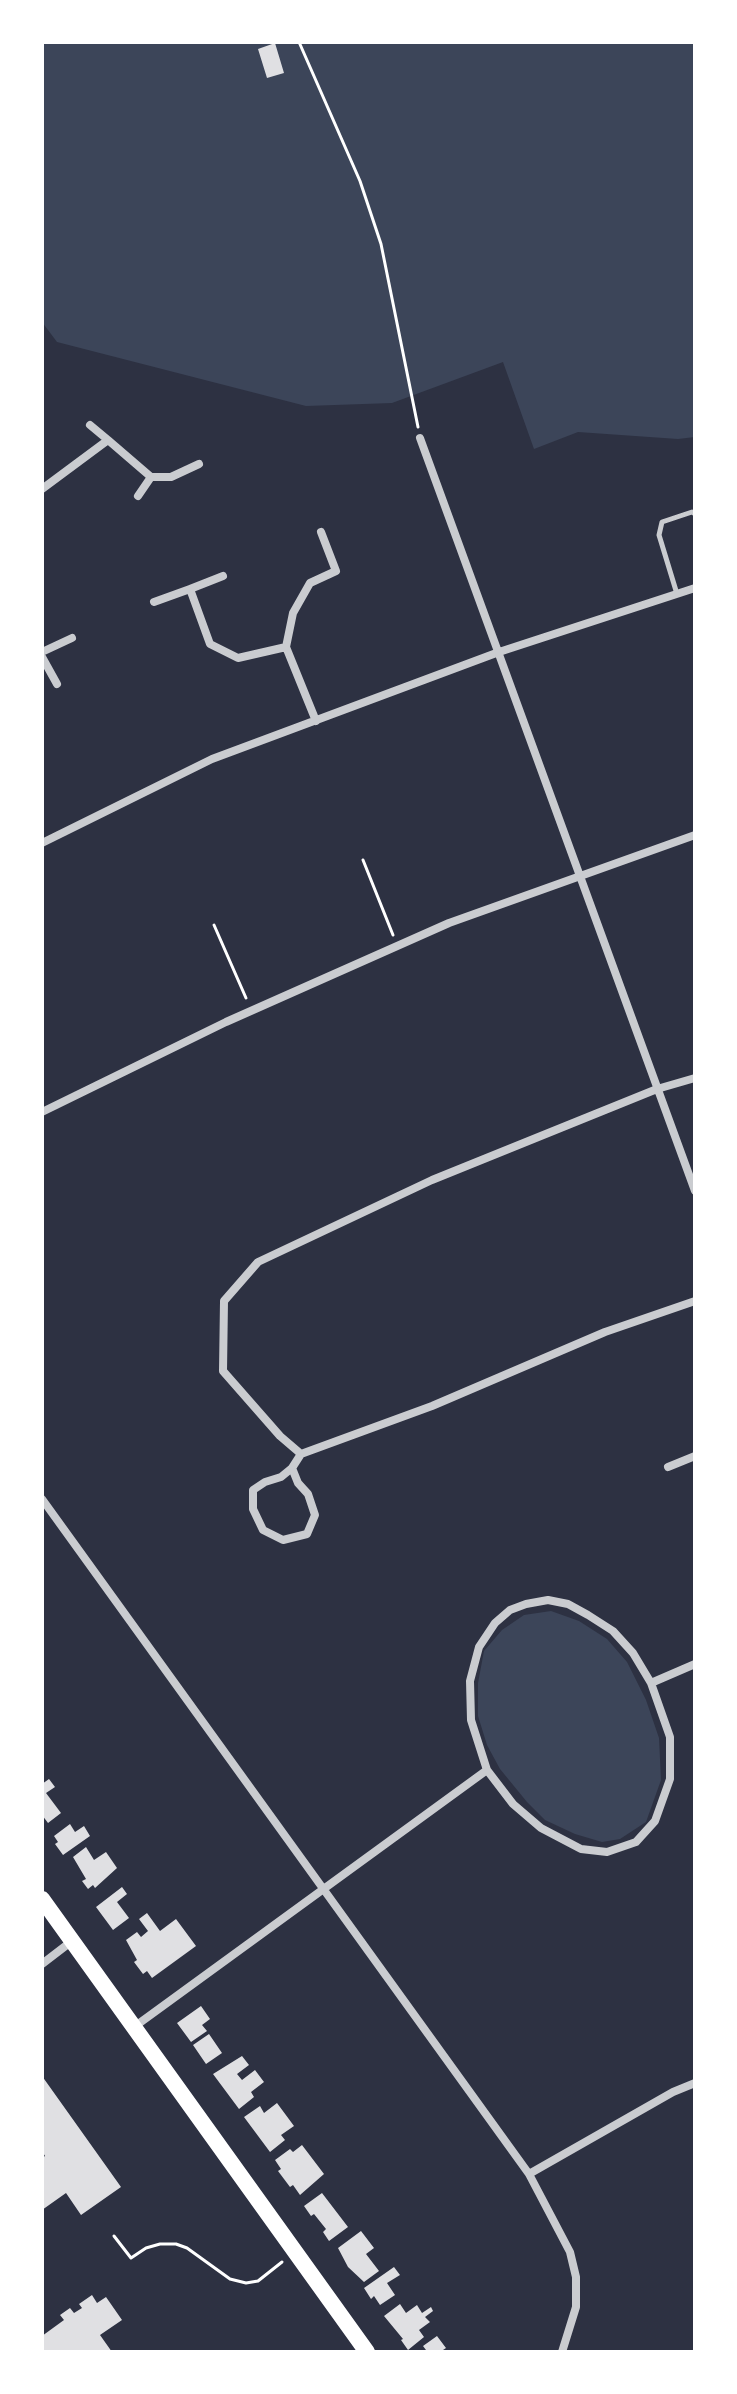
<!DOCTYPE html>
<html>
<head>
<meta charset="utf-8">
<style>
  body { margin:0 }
  #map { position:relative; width:737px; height:2394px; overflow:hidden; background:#2d3142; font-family:Signika,sans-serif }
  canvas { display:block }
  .frame { position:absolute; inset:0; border:44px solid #fff; pointer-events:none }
</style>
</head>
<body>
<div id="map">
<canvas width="737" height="2394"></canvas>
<div class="frame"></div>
</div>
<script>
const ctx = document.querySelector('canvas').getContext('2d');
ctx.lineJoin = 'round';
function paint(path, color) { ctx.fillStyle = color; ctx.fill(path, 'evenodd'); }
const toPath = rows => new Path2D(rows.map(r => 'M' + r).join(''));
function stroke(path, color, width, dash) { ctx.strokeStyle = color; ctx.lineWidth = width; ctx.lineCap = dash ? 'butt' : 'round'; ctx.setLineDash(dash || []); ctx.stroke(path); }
const green = toPath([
  [42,42,695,42,695,437,678,439,578,432,534,449,503,362,392,403,306,406,57,342,42,322],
  [551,1611,579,1621,607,1639,627,1662,646,1700,659,1738,661,1780,646,1822,620,1839,602,1842,575,1834,545,1820,527,1802,500,1769,487,1745,478,1716,478,1683,484,1651,502,1630,524,1615]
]);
const building = toPath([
  [275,43,284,73,267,78,258,49],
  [49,1779,55,1787,46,1793,61,1813,48,1823,42,1815,42,1784],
  [70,1824,75,1832,84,1826,90,1836,63,1855,55,1844,58,1842,54,1836],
  [86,1847,94,1860,106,1852,117,1868,95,1888,93,1885,88,1889,82,1881,86,1879,73,1857],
  [122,1887,127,1894,117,1902,129,1918,113,1930,96,1907],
  [147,1913,160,1931,176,1919,196,1946,152,1978,147,1971,143,1974,134,1962,137,1960,126,1940,137,1932,141,1937,148,1931,139,1919],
  [201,2006,210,2019,202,2025,207,2031,191,2042,177,2023],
  [209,2034,222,2053,206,2064,193,2045],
  [242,2056,249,2065,237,2074,242,2080,255,2070,264,2082,251,2092,254,2097,239,2109,213,2074],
  [42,2076,121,2187,81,2215,66,2193,42,2210,42,2158,45,2156,42,2151],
  [277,2103,294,2126,281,2135,285,2140,270,2152,244,2117,260,2106,264,2113],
  [302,2145,324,2174,300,2195,293,2185,290,2187,278,2171,281,2169,275,2160,290,2149,293,2152],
  [322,2193,348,2227,329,2241,323,2232,326,2229,314,2214,311,2216,304,2206],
  [361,2231,374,2248,366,2254,379,2271,364,2282,348,2267,338,2248],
  [394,2267,400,2275,387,2283,395,2295,380,2305,374,2296,371,2299,364,2288],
  [92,2295,97,2303,106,2297,122,2320,100,2335,112,2352,42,2352,42,2336,64,2320,60,2315,70,2308,74,2313,82,2308,79,2304],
  [400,2304,406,2313,417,2305,422,2313,431,2307,433,2311,425,2317,430,2322,419,2330,424,2337,408,2350,401,2340,403,2339,384,2316],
  [437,2336,446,2348,440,2352,422,2352,426,2350,423,2346]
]);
const path = toPath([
  [299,42,360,181,381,244,418,427],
  [363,860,393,935],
  [214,925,246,998],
  [114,2236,131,2258,146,2248,160,2244,176,2244,187,2248,230,2279,246,2283,258,2281,282,2262]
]);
const service = toPath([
  [677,594,659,535,662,522,692,512,695,514]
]);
const minor = toPath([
  [90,425,108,440],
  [420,438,695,1191],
  [42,489,108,440,151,477,171,477,199,464],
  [138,496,151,477],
  [223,576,190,589,210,644,238,658,286,647],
  [154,602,190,589],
  [42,652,72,638],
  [42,657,57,684],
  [316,721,286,647,293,613,310,583,336,571,321,532],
  [42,843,212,759,499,652,695,588],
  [42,1112,226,1022,449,923,695,835],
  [301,1454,280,1436,223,1371,224,1301,258,1262,432,1180,657,1089,695,1078],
  [301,1454,432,1406,605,1332,695,1301],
  [668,1467,695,1456],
  [292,1468,281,1477,265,1482,253,1490,253,1509,263,1530,283,1540,307,1534,315,1515,308,1494,298,1483,292,1468,301,1454],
  [42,1499,529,2174,570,2252,576,2277,576,2307,562,2352],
  [548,1600,568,1604,588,1615,613,1631,633,1653,651,1683,670,1737,670,1779,655,1821,636,1842,607,1852,581,1849,541,1828,513,1804,487,1770,471,1720,470,1681,479,1647,495,1623,510,1610,526,1604,548,1600],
  [651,1683,695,1664],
  [42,1964,72,1941],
  [134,2027,487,1770],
  [529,2174,673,2092,695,2083]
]);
const secondary = toPath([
  [42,1899,367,2352]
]);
paint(green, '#3c4559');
paint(building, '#e0e0e3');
stroke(path, '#fff', 3);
stroke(service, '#caccd0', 5);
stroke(minor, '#caccd0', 8);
stroke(secondary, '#fff', 16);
</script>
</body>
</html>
